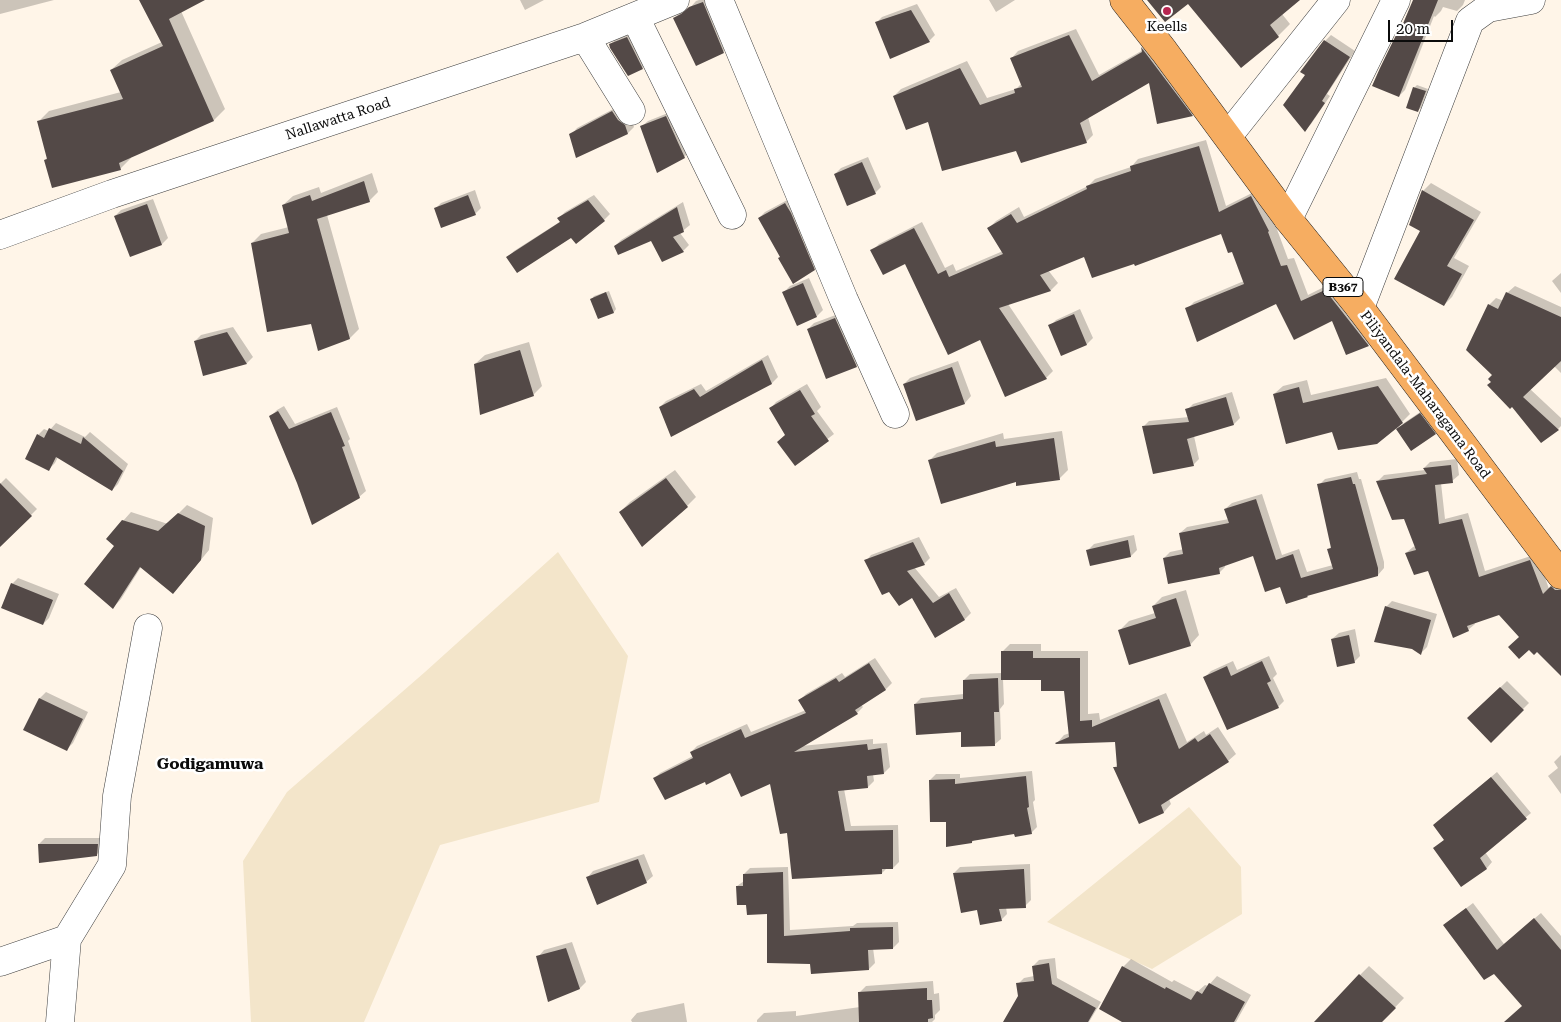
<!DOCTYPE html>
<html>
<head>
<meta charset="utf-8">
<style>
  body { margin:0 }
  #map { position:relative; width:1561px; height:1022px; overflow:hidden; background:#fff5e8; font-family:"Roboto Serif",serif }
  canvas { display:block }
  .scale { position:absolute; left:1388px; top:20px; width:65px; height:22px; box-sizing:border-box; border:2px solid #0b0b0b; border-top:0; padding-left:6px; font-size:15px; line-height:18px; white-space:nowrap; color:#0b0b0b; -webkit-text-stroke:4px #fff; paint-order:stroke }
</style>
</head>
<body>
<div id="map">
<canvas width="1561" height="1022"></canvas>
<div class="scale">20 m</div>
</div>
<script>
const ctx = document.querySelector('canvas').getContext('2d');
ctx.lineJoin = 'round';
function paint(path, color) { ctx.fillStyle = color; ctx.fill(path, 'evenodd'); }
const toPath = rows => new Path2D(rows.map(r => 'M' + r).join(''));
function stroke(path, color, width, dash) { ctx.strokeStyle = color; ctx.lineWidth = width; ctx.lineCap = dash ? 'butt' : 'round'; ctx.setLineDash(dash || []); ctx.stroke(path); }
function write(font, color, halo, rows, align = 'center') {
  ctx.font = font + ' "Roboto Serif",serif'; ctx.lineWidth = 5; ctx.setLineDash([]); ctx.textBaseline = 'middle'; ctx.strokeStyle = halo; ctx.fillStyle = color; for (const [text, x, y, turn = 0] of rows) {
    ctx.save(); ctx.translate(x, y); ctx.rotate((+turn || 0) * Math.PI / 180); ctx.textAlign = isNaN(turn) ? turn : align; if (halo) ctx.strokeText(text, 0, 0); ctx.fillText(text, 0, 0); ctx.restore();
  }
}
const farmland = toPath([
  [558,552,628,656,599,802,440,845,364,1022,251,1022,243,861,287,792,425,672],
  [1189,807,1241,867,1242,914,1152,969,1047,922]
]);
const shadow = toPath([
  [0,0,54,0,0,14],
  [142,0,202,0,181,11,225,109,214,120,130,156,131,158,120,169,45,160,48,157,38,122,49,111,121,92,111,70,122,60,162,42],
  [520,0,544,0,525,10],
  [699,0,711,0,729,45,723,52,675,18,681,12,689,9,696,1],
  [989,0,1015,0,996,12],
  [1148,0,1298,0,1282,14,1290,24,1278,36,1188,2],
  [1415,0,1465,0,1463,5,1457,11,1443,7,1441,11,1435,17,1434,16,1405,90,1399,96,1398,34,1401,31],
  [917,4,935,35,929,41,891,57,876,23,882,17],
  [1076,29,1099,75,1143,50,1142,47,1148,41,1199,108,1192,115,1150,81,1088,117,1093,135,1086,142,1017,150,928,120,894,96,901,89,967,61,987,98,1016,89,1022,83,1011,59,1018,51],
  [633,31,649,62,642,68,611,44,617,38],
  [1331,35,1355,51,1327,94,1330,96,1311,124,1305,130,1325,41],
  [1417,85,1428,89,1421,108,1418,110,1414,88],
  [619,106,631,119,634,127,628,133,571,135,577,128],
  [673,111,690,151,684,157,641,127,648,121],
  [1206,140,1226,206,1258,190,1275,224,1288,259,1294,258,1308,295,1332,283,1375,338,1368,345,1347,353,1333,319,1277,302,1187,309,1194,302,1244,281,1232,250,1222,232,1135,262,1085,256,1048,270,1058,283,1051,290,1008,304,1053,371,1046,378,981,339,906,262,872,251,879,244,922,222,945,268,953,264,956,271,1003,251,989,228,996,221,1019,207,1024,217,1088,186,1095,179,1131,167,1138,159],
  [868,157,881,187,875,193,835,174,841,168],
  [372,173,378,192,369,201,327,215,359,329,350,338,318,349,312,322,252,243,261,234,289,227,283,205,293,196,319,187,321,193],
  [1431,183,1481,212,1454,258,1469,266,1452,297,1444,305,1422,231,1410,224,1423,191],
  [475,190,481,208,475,214,435,209,441,203],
  [594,195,610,214,604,220,508,257,514,251,561,221,559,218,565,212],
  [791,198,820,263,814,269,781,257,759,218,765,212],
  [153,199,168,238,162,244,130,255,115,216,121,210],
  [683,202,690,225,680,233,689,245,683,251,652,240,615,246,621,240],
  [1561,273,1561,293,1552,281],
  [809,278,823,310,817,316,784,292,790,286],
  [1515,286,1561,307,1561,373,1554,366,1530,389,1561,418,1561,426,1558,429,1492,382,1494,375,1489,305,1496,298,1504,301,1507,293],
  [609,291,616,309,614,312,599,318,592,299,594,296],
  [1080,309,1093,338,1087,344,1062,354,1050,326,1056,320],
  [841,313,862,360,856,366,808,329,814,323],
  [233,327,253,357,247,363,204,374,195,341,201,335],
  [529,342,542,386,533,395,475,364,485,355],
  [768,355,778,377,772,383,671,435,660,407,666,401,701,384,706,391],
  [958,361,971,396,965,403,917,419,904,384,910,378],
  [1386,378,1410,414,1402,422,1333,430,1274,394,1283,386,1307,380,1311,395],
  [807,384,821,407,817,411,834,434,795,464,786,434,770,409,776,402],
  [1232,392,1240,418,1234,424,1194,436,1199,459,1193,465,1143,427,1149,421,1189,417,1187,410,1193,404],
  [284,406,295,424,337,407,350,439,348,441,366,491,359,497,299,483,271,416,277,410],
  [1426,408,1441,427,1435,433,1398,429,1404,423],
  [56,423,85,437,90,432,128,464,118,484,112,490,58,457,55,463,49,469,38,435,44,429,49,431],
  [1062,431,1068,470,1060,478,1017,485,1017,480,929,461,937,453,1003,433,1004,439],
  [1457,459,1459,475,1452,481,1441,483,1445,519,1468,513,1485,571,1537,554,1549,589,1558,581,1561,583,1561,675,1537,651,1520,636,1499,614,1474,622,1475,624,1468,630,1428,569,1406,553,1413,547,1416,546,1405,517,1378,481,1384,475,1425,470,1424,468,1430,462],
  [675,470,696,497,687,506,620,512,630,502],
  [1357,472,1359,479,1361,479,1384,562,1384,568,1378,575,1281,585,1253,555,1225,564,1225,567,1219,573,1164,558,1170,552,1184,549,1180,533,1187,527,1229,519,1225,509,1232,503,1262,494,1282,555,1299,549,1307,572,1333,565,1329,549,1332,546,1319,485,1325,479],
  [6,478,37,509,3,543,0,540,0,484],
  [187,505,213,518,209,550,181,584,141,567,121,599,113,608,116,546,123,521,131,512,168,524],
  [1134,535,1137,550,1131,556,1088,550,1094,544],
  [919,537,930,558,924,564,914,567,939,597,956,588,971,613,965,619,935,636,913,597,866,561,871,555],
  [18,578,59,594,49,618,43,624,12,584],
  [1186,590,1199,635,1190,645,1120,630,1129,621,1155,613,1153,606,1162,597],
  [1392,601,1437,614,1427,647,1421,653,1386,607],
  [1355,629,1360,656,1354,662,1332,639,1339,633],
  [1010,644,1041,644,1041,651,1088,651,1088,714,1099,713,1100,720,1166,693,1187,742,1204,731,1206,735,1218,727,1236,754,1228,761,1169,799,1171,804,1164,812,1140,822,1115,767,1118,764,1116,741,1057,743,1064,735,1070,733,1066,690,1042,679,1003,679,1004,704,1000,709,1001,739,994,745,962,730,915,704,921,698,964,694,964,680,970,674,1003,673,1002,652],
  [1269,656,1277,674,1273,678,1284,701,1278,707,1205,677,1211,671,1233,661,1237,670],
  [875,658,892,683,886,689,861,705,863,707,857,713,801,746,873,739,873,744,887,743,890,767,884,773,873,774,874,781,868,787,844,789,851,826,898,825,899,862,893,868,887,868,882,873,788,831,771,783,731,771,705,781,654,779,660,773,693,756,691,752,697,746,747,724,751,732,806,710,800,700,806,694,842,673,845,677],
  [1507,681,1529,703,1491,741,1469,718],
  [46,692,88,712,73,743,67,749,25,729,40,698],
  [1561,755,1561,794,1548,776,1558,768,1554,762],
  [1032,771,1035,800,1033,802,1037,827,1031,833,1015,832,975,839,972,842,930,780,936,774,960,774,960,778],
  [1497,772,1531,813,1485,852,1492,862,1487,868,1462,885,1435,848,1445,839,1434,825],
  [45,838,103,838,103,849,96,855,39,844],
  [644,854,653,876,646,882,597,903,587,878,593,871],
  [1030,864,1031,900,1025,906,1006,907,1007,914,1001,920,978,909,954,873,960,867],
  [788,867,790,930,853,926,857,923,898,922,899,942,893,948,873,948,875,963,869,969,812,963,768,962,769,913,748,904,737,886,744,881,744,874,750,868],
  [1473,903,1504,944,1541,913,1561,936,1561,1022,1505,1022,1523,1006,1494,972,1444,925],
  [572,942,586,982,580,988,549,1000,538,957,544,950],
  [1055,958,1057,978,1101,1002,1089,1022,1014,1022,1019,997,1018,984,1024,978,1034,976,1033,966,1039,960],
  [1131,959,1172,982,1174,980,1197,992,1205,985,1208,986,1217,976,1251,995,1236,1022,1124,1022,1100,1009,1123,967],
  [1369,966,1404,998,1381,1022,1327,1022,1360,975],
  [933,981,934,994,939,993,940,1010,935,1015,935,1019,932,1022,757,1022,757,1020,764,1013,796,1011,796,1016,860,1007,859,993,866,986],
  [684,1003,687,1022,632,1022,631,1020,637,1013]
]);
const building = toPath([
  [139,0,205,0,169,19,214,121,119,163,121,170,52,188,44,160,47,159,37,121,123,99,110,70,163,46],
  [1147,0,1300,0,1270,25,1279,37,1241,68,1188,4,1165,22],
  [1413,0,1438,0,1399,97,1372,86,1380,68,1397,33,1399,33],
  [703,2,724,53,696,66,673,18,681,14,689,7],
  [911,10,930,42,890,59,875,22],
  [1069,35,1092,81,1142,52,1141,47,1193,116,1157,124,1149,83,1080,123,1087,143,1021,163,1016,151,942,171,928,122,906,130,893,96,960,68,980,105,1015,93,1014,89,1022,87,1010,58],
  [627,37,643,69,628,76,610,48,609,44],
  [1324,40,1350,57,1322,101,1325,103,1305,132,1283,105,1305,75,1300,72],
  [1413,87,1426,91,1418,112,1406,108],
  [612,111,618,120,625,125,628,134,576,158,569,134],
  [666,116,685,158,657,173,640,126],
  [1199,146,1219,212,1251,196,1269,231,1268,232,1281,266,1287,265,1301,301,1325,290,1369,346,1346,355,1332,321,1294,340,1276,304,1197,342,1185,308,1244,284,1232,252,1228,253,1221,234,1135,266,1134,264,1092,278,1084,257,1040,275,1051,291,999,308,1047,379,1005,397,980,340,948,355,905,264,883,275,870,250,914,228,938,274,946,270,949,277,1003,254,987,228,1011,214,1017,223,1087,189,1086,186,1131,171,1130,166],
  [862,162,876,194,847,206,834,174],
  [364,181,370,202,317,219,350,339,318,351,311,324,267,332,251,243,289,233,282,205,310,195,312,201],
  [1422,190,1474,220,1447,266,1462,274,1444,306,1394,279,1420,231,1409,225],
  [468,195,476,215,441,228,434,208],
  [588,200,605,221,576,244,571,238,517,273,506,257,560,222,557,218],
  [785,203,791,213,815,270,793,284,778,258,780,257,758,218],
  [147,204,162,245,130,257,114,216],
  [677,207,684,232,673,237,684,252,662,262,651,241,618,255,614,246],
  [803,283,817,317,797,326,782,292],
  [606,292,614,313,598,319,590,299],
  [1506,292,1561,317,1561,361,1523,397,1559,430,1541,443,1512,407,1510,409,1487,385,1491,382,1488,379,1492,375,1466,350,1488,304,1498,309],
  [1074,314,1087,345,1061,356,1048,325],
  [835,318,857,367,826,379,807,329],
  [227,332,247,364,203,376,194,341],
  [520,350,534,396,480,415,474,364],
  [762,360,772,384,671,437,659,407,694,389,700,397],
  [952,367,965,404,916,421,903,384],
  [1378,386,1403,423,1377,444,1338,450,1332,432,1286,444,1273,394,1299,387,1303,403],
  [800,390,815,414,811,416,829,441,795,466,777,442,785,435,769,408],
  [1226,397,1234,425,1187,439,1194,466,1153,474,1142,426,1189,422,1185,409],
  [278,411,289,429,331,412,345,446,342,447,360,498,312,525,297,483,269,416],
  [1420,413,1436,434,1411,451,1396,429],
  [49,428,81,444,83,437,123,471,112,491,56,457,49,471,25,459,37,434,44,438],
  [1054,438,1060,480,1016,486,1016,482,941,504,928,460,995,441,996,447],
  [1451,465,1453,483,1435,485,1439,524,1462,519,1479,577,1530,560,1543,594,1551,586,1555,590,1561,590,1561,676,1537,652,1534,655,1529,650,1519,659,1508,647,1519,637,1499,615,1467,626,1469,631,1453,638,1428,571,1414,575,1405,553,1416,550,1404,519,1392,520,1376,481,1427,474,1423,468],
  [1351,477,1353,484,1355,484,1378,568,1378,576,1307,596,1308,597,1286,604,1280,587,1265,592,1253,556,1219,568,1220,574,1168,584,1163,558,1183,554,1179,533,1229,523,1224,509,1256,499,1276,560,1293,554,1301,578,1333,569,1327,549,1331,548,1317,484],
  [666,478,688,507,642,547,619,512],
  [0,483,32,516,0,547],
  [178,513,205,526,201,560,173,594,140,567,113,609,84,584,114,546,106,539,122,520,158,531],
  [1128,540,1131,557,1090,566,1086,550],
  [913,542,925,565,907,571,933,603,949,593,965,620,935,638,912,598,899,606,889,592,882,595,864,560],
  [11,583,53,600,43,625,1,608],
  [1176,598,1191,646,1129,665,1118,630,1156,618,1152,606],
  [1385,606,1431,620,1421,655,1412,649,1374,642],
  [1349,635,1355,663,1337,667,1331,639],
  [1001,651,1033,651,1033,658,1080,658,1080,721,1092,720,1092,727,1159,699,1179,749,1195,738,1198,742,1210,734,1229,762,1161,805,1164,813,1139,824,1113,767,1117,767,1115,742,1056,744,1055,743,1069,737,1064,691,1041,691,1041,680,1001,680],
  [1262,661,1271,681,1267,683,1279,708,1227,730,1203,677,1227,666,1231,676],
  [869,663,886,690,855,710,858,714,794,752,867,744,868,750,881,748,884,774,867,776,868,788,838,791,845,831,893,830,893,869,882,869,882,874,792,879,787,833,780,834,770,784,741,797,730,773,706,785,705,782,665,800,653,778,693,758,690,752,741,729,745,738,806,713,798,700,836,678,839,682],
  [998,678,999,712,994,712,995,746,961,747,961,732,916,735,914,704,963,699,963,680],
  [1500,687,1524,710,1491,743,1467,718],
  [39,698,83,719,67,751,23,730],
  [1026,776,1029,807,1027,808,1032,834,1015,837,1014,834,972,841,972,843,946,847,946,822,930,822,929,780,955,779,955,784],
  [1491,777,1527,819,1480,858,1487,869,1461,887,1433,848,1444,840,1433,825],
  [38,844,98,844,97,856,39,863],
  [638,859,647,883,597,905,586,877],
  [1024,869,1026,908,999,909,1002,921,980,925,977,910,961,913,953,873],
  [783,872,784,936,850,931,850,928,893,927,893,949,868,950,869,970,811,974,810,964,767,963,767,914,747,915,746,905,737,905,736,886,743,886,743,874],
  [1466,908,1497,950,1534,918,1561,950,1561,1022,1504,1022,1522,1006,1494,974,1484,980,1443,925],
  [566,948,580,989,548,1002,536,956],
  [1049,963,1052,984,1096,1008,1088,1022,1003,1022,1018,996,1016,983,1034,981,1032,966],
  [1122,966,1165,989,1166,987,1191,1000,1197,991,1202,994,1209,983,1245,1002,1234,1022,1122,1022,1099,1009],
  [1359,974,1396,1008,1382,1022,1314,1022],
  [927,988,927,1000,932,1000,933,1018,928,1019,928,1022,859,1022,858,992]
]);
const minor = toPath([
  [719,0,844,300,895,414],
  [635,17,732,215],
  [585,37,631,111],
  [1228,136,1336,0],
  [1288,219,1396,0],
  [0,235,112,194,585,37,675,0],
  [1360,308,1470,21,1488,8,1531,0],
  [0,962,67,939,112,865,117,796,148,628],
  [60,1022,67,939]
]);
const major = toPath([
  [1124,0,1164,51,1288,219,1360,308,1561,575]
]);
const markers = [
  [1167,11,5,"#b72651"]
];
const shields = [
  [1343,287,40]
];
const shieldNames = [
  ["B367",1343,287]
];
const poiNames = [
  ["Keells",1167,27]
];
const streetNames = [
  ["Nallawatta Road",338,119,-18],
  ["Piliyandala-Maharagama Road",1425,395,53]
];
const quarterNames = [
  ["Godigamuwa",210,764]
];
paint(farmland, '#f3e5ca');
paint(shadow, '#0003');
paint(building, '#534947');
stroke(minor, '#3e3e3e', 29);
stroke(major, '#1c1c1c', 29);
stroke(minor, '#fff', 28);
stroke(major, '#f6ad61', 28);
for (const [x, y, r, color] of markers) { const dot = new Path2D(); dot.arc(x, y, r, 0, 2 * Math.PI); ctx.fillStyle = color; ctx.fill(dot); stroke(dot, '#fff', 2); }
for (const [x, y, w] of shields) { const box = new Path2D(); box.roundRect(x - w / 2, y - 9.5, w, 19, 4); ctx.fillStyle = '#fff'; ctx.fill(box); stroke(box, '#0b0b0b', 1); }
write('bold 12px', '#0b0b0b', null, shieldNames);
write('14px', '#0b0b0b', '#fff', poiNames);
write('14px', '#0b0b0b', '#fff', streetNames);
write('bold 16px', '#0b0b0b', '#fff', quarterNames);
</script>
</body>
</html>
